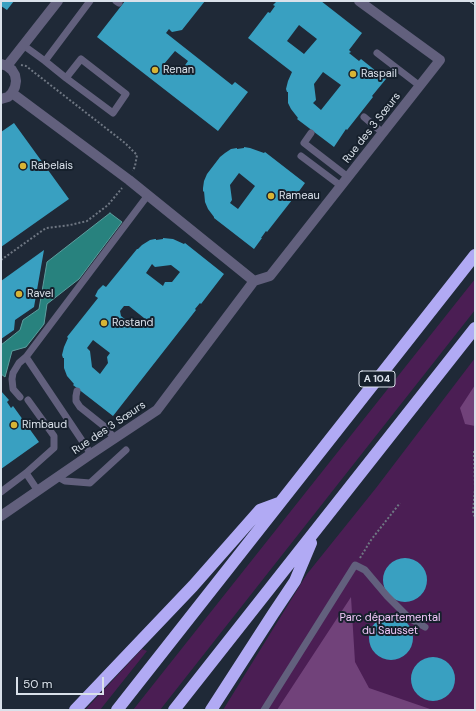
<!DOCTYPE html>
<html>
<head>
<meta charset="utf-8">
<style>
	body { margin:0 }
	#map { position:relative; width:476px; height:711px; overflow:hidden; background:#1f2937; font-family:"DM Sans",sans-serif }
	canvas { display:block }
	.frame { position:absolute; inset:0; border:2px solid #dae1ea; pointer-events:none }
	.scale { position:absolute; left:16px; top:677px; width:88px; height:18px; box-sizing:border-box; border:2px solid #dae1ea; border-top:0; padding-left:5px; font-size:12px; line-height:14px; white-space:nowrap; color:#dae1ea; -webkit-text-stroke:3px #16202c; paint-order:stroke }
</style>
</head>
<body>
<div id="map">
<canvas width="476" height="711"></canvas>
<div class="frame"></div>
<div class="scale">50 m</div>
</div>
<script>
const g = document.querySelector('canvas').getContext('2d');
g.lineJoin = 'round';
function fill(path, color) {
  g.fillStyle = color;
  g.fill(path, 'evenodd');
}
function toPath(rows) {
  const path = new Path2D();
  for (const r of rows) {
    if (r.length === 3) {
      path.moveTo(r[0] + r[2], r[1]);
      path.arc(r[0], r[1], r[2], 0, 2 * Math.PI);
      continue;
    }
    path.moveTo(r[0], r[1]);
    for (let i = 2; i < r.length; i += 2) path.lineTo(r[i], r[i + 1]);
  }
  return path;
}
function trace(path, color, width, dash) {
  g.strokeStyle = color;
  g.lineWidth = width;
  g.lineCap = dash ? 'butt' : 'round';
  g.setLineDash(dash || []);
  g.stroke(path);
}
function label(font, color, halo, rows, align = 'center') {
  g.font = font + ' "DM Sans",sans-serif';
  g.lineWidth = 4;
  g.setLineDash([]);
  g.textBaseline = 'middle';
  g.strokeStyle = halo;
  g.fillStyle = color;
  for (const [text, x, y, turn = 0] of rows) {
    g.save();
    g.translate(x, y);
    g.rotate((+turn || 0) * Math.PI / 180);
    g.textAlign = isNaN(turn) ? turn : align;
    if (halo) g.strokeText(text, 0, 0);
    g.fillText(text, 0, 0);
    g.restore();
  }
}
fill(toPath([
	[475,279,475,310,160,710,133,710],
	[475,358,475,710,223,710,307,574,376,488],
	[142,649,147,651,100,710,85,710]
]), '#4b1e54');
fill(toPath([
	[475,385,475,426,465,424,460,408],
	[351,597,355,662,369,688,433,710,277,710]
]), '#71427a');
const water = toPath([
	[110,213,122,222,79,279,47,304,44,324,26,347,12,351,5,377,1,374,1,345,20,330,23,320,39,309,47,262,110,213]
]);
fill(water, '#28827e');
trace(water, '#5d9e9e', 1);
fill(toPath([
	[1,1,14,1,7,10,1,6],
	[125,1,205,1,182,30,172,32,169,29,166,33,232,85,235,82,248,92,218,131,97,37],
	[175,51,188,61,178,75,164,64],
	[277,1,321,1,362,33,349,50,351,52,349,53,359,61,361,59,386,79,372,96,373,97,347,130,346,129,334,147,297,119,298,118,291,109,288,103,288,92,287,92,286,89,288,81,292,72,248,38,268,12,270,13,275,6,273,5],
	[299,25,317,39,304,54,287,41],
	[323,72,341,85,321,110,313,103,316,100,314,84],
	[14,123,69,199,1,247,1,132],
	[244,147,250,148,264,153,265,152,305,183,297,194,296,193,291,200,292,200,267,232,266,231,261,238,262,238,254,249,214,218,214,217,208,209,205,202,204,191,203,192,203,188,204,181,207,174,220,157,225,153,231,149,237,148,237,149,244,148],
	[239,173,255,186,238,209,230,203,232,200,230,185],
	[163,238,173,239,184,244,185,243,224,274,201,304,200,303,195,309,196,310,113,416,73,385,74,384,67,376,64,368,64,358,63,358,62,355,64,347,68,338,67,337,98,298,95,296,98,290,103,285,106,287,137,249,138,249,142,245,150,240,155,239,156,239,156,240,163,239],
	[152,264,155,267,171,265,180,272,172,282,165,282,163,286,146,273],
	[124,306,129,306,144,318,136,328,121,316,120,311],
	[93,340,110,353,107,357,108,363,100,374,92,367,90,351,87,348],
	[44,250,34,307,15,320,14,330,1,339,1,281],
	[1,391,9,400,7,402,11,408,13,406,39,442,1,469],
	[405,580,22],
	[391,638,22],
	[433,679,22]
]), '#39a0c1');
trace(toPath([
	[21,65,26,66,125,143,137,155,135,166,133,171],
	[1,260,46,228,70,225,87,221,108,205,122,188],
	[474,451,475,488,473,513,475,517],
	[360,558,371,540,400,503]
]), '#6f7783', 2, [2, 2]);
trace(toPath([
	[116,1,119,3],
	[23,45,45,61,66,78,113,113,126,94,81,59,66,78],
	[377,53,420,86],
	[45,61,90,1],
	[364,117,383,133],
	[311,133,304,143,348,177],
	[301,156,341,186],
	[77,391,76,396,76,401,80,407,105,427,115,439],
	[20,397,13,389,12,379,13,373,19,363,26,357],
	[91,454,26,357,148,195],
	[26,473,38,491],
	[58,477,65,481,90,483,126,450],
	[1,492,26,473,54,448,54,436,28,400],
	[264,710,355,565,365,570,387,596,409,618,425,627]
]), '#62607d', 7);
trace(toPath([
	[1,64,7,66,12,70,15,75,16,81,15,87,12,93,8,97,1,99],
	[7,66,58,1],
	[12,93,129,180,254,281,270,276,440,60,359,1],
	[1,516,91,454,157,410,254,281]
]), '#62607d', 10);
trace(toPath([
	[75,710,193,586,260,510,279,503],
	[117,710,475,255],
	[174,710,475,328],
	[211,710,273,614,295,581,311,543]
]), '#b1aaf4', 12);
const rail = toPath([
	[472,1,475,3]
]);
trace(rail, '#c5ccd6', 4.5);
trace(rail, '#16202c', 3, [9]);
for (const [x, y, r, color] of [
	[155,70,4,"#d7b434"],
	[353,74,4,"#d7b434"],
	[23,166,4,"#d7b434"],
	[271,196,4,"#d7b434"],
	[19,294,4,"#d7b434"],
	[104,323,4,"#d7b434"],
	[14,425,4,"#d7b434"]
]) {
  const dot = new Path2D();
  dot.arc(x, y, r, 0, 2 * Math.PI);
  g.fillStyle = color;
  g.fill(dot);
  trace(dot, '#16202c', 1.5);
}
for (const [x, y, w] of [
	[377,379,36]
]) {
  const box = new Path2D();
  box.roundRect(x - w / 2, y - 8, w, 16, 3);
  g.fillStyle = '#16202c';
  g.fill(box);
  trace(box, '#dae1ea', 1);
}
label('bold 10px', '#dae1ea', null, [
	["A 104",377,379]
]);
label('11px', '#dae1ea', '#16202c', [
	["Renan",163,70],
	["Raspail",361,74],
	["Rabelais",31,166],
	["Rameau",279,196],
	["Ravel",27,294],
	["Rostand",112,323],
	["Rimbaud",22,425]
], 'left');
label('11px', '#dae1ea', '#16202c', [
	["Rue des 3 Sœurs",372,128,-52],
	["Rue des 3 Sœurs",109,428,-34]
]);
label('11px', '#f2c9fa', '#16202c', [
	["Parc départemental",390,618],
	["du Sausset",390,631]
]);
</script>
</body>
</html>
